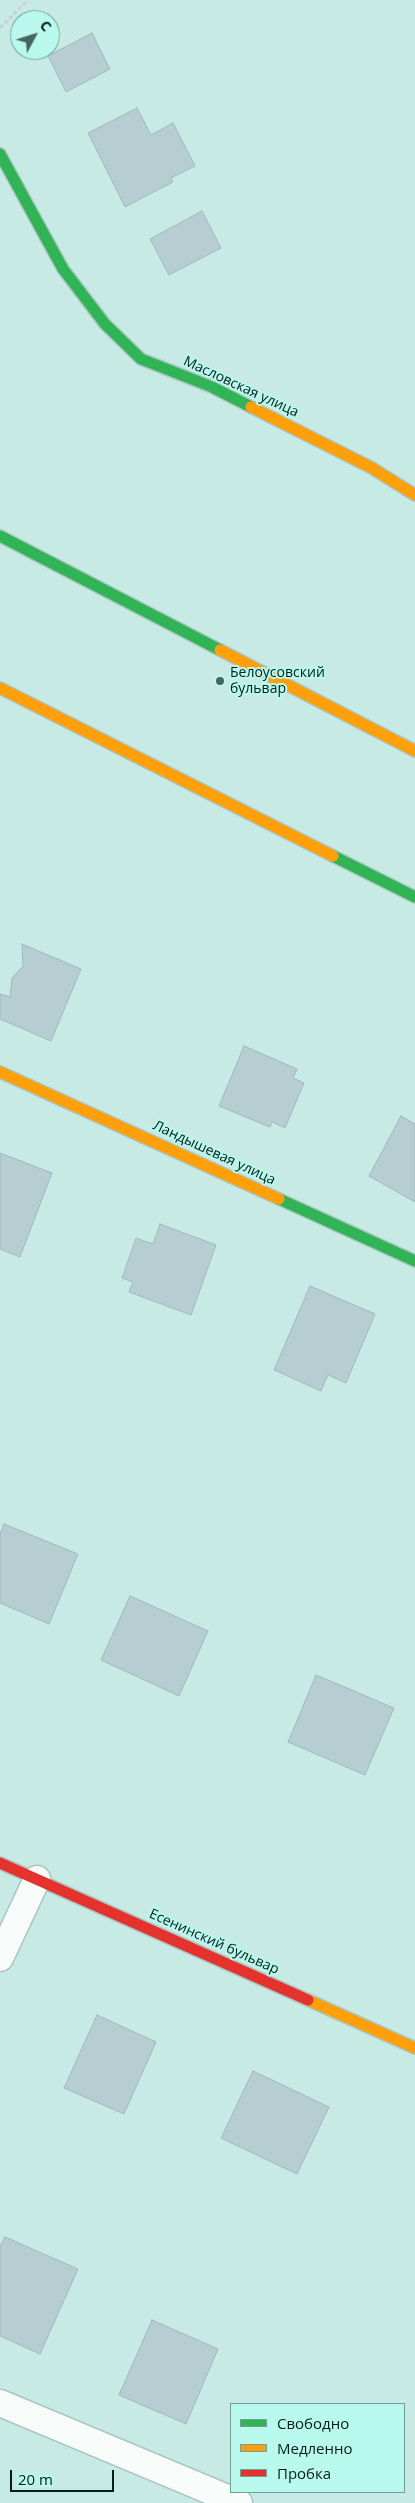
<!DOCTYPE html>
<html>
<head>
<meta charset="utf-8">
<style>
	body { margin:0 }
	#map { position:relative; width:415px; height:2503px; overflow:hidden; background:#c7eae4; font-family:"Open Sans",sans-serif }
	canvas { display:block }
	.legend { position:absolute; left:230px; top:2403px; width:175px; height:90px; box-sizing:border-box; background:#b9f8ed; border:1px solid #71a098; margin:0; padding:6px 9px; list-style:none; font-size:15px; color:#041d19 }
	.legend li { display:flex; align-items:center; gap:10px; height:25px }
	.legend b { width:25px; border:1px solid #71a098 }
	.north { position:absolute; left:10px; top:10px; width:50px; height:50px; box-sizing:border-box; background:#b9f8ed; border:1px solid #71a098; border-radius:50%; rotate:50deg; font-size:14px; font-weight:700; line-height:20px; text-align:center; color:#041d19 }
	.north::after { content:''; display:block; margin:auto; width:18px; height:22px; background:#486560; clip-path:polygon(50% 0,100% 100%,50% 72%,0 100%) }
	.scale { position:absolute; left:10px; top:2470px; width:104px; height:22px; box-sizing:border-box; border:2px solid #041d19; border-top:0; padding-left:6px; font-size:15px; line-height:18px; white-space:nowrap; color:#041d19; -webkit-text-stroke:4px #b9f8ed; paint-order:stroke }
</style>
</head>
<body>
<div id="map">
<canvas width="415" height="2503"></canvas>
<ul class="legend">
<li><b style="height:6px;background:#30b455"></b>Свободно</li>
<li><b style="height:6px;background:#ff9f0a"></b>Медленно</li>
<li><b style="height:6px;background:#e5322d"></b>Пробка</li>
</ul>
<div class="north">С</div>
<div class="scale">20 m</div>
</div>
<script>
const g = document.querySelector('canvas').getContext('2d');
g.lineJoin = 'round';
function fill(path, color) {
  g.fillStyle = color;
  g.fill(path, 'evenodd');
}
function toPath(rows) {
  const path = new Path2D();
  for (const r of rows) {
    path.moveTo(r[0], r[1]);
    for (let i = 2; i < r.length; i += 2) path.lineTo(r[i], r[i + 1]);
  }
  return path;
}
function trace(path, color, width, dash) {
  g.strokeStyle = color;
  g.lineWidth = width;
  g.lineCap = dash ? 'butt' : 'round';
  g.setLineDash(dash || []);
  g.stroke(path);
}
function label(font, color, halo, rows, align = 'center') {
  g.font = font + ' "Open Sans",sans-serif';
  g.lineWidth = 4;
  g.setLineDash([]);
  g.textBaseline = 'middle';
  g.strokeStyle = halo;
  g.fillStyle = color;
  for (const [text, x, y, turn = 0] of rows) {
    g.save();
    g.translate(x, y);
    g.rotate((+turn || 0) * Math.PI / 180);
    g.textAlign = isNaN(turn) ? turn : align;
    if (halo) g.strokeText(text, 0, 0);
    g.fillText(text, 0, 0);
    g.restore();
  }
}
const building = toPath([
	[92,33,110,69,66,92,48,56,92,33],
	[137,108,151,135,173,123,195,166,171,178,173,182,125,207,88,133,137,108],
	[202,211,221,248,169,275,150,239,202,211],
	[22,944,81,969,51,1041,0,1019,0,994,10,997,12,978,23,966,22,944],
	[244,1046,297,1069,293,1078,304,1083,285,1128,272,1122,270,1127,219,1106,244,1046],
	[401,1116,415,1124,415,1202,369,1176,401,1116],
	[0,1153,52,1173,20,1257,0,1249,0,1153],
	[160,1224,216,1245,191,1315,129,1292,133,1282,122,1278,136,1238,153,1244,160,1224],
	[310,1286,375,1314,346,1383,328,1375,321,1391,274,1370,310,1286],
	[4,1524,78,1554,49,1624,0,1603,0,1534,4,1524],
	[130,1596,208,1631,179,1696,101,1660,130,1596],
	[316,1675,394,1708,365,1775,288,1742,316,1675],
	[97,2015,156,2042,124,2114,64,2088,97,2015],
	[253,2071,329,2107,297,2174,221,2138,253,2071],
	[5,2237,78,2269,40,2354,0,2336,0,2246,5,2237],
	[152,2320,218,2349,186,2424,119,2395,152,2320]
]);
fill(building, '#b6cdd1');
trace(building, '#a1b8bc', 1);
const street = toPath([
	[0,1958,37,1879],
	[0,2403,239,2503]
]);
const fast = toPath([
	[0,154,63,269,105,324,141,359,212,387,251,407],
	[0,536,220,650],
	[333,856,415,897],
	[279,1199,415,1261]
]);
const slow = toPath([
	[251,407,372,468,415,495],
	[220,650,415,751],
	[0,688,333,856],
	[0,1072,279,1199],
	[308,2000,415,2048]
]);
const jam = toPath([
	[0,1863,308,2000]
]);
trace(street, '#abc6c2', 29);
trace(fast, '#abc6c2', 14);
trace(slow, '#abc6c2', 14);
trace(jam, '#abc6c2', 14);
trace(toPath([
	[0,28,28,0]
]), '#c7d2d0', 3, [4, 2.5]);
trace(street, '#f7fcfb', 26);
trace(fast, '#30b455', 11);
trace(slow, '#ff9f0a', 11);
trace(jam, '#e5322d', 11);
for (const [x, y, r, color] of [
	[220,681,5,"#486560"]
]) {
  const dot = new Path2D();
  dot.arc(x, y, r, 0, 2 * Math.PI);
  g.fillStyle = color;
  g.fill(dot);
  trace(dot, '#b9f8ed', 2);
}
label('14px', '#041d19', '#b9f8ed', [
	["Масловская улица",241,387,25],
	["Ландышевая улица",214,1153,25],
	["Есенинский бульвар",214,1942,24]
]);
label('14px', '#041d19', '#b9f8ed', [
	["Белоусовский",230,673],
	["бульвар",230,689]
], 'left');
</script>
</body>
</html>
